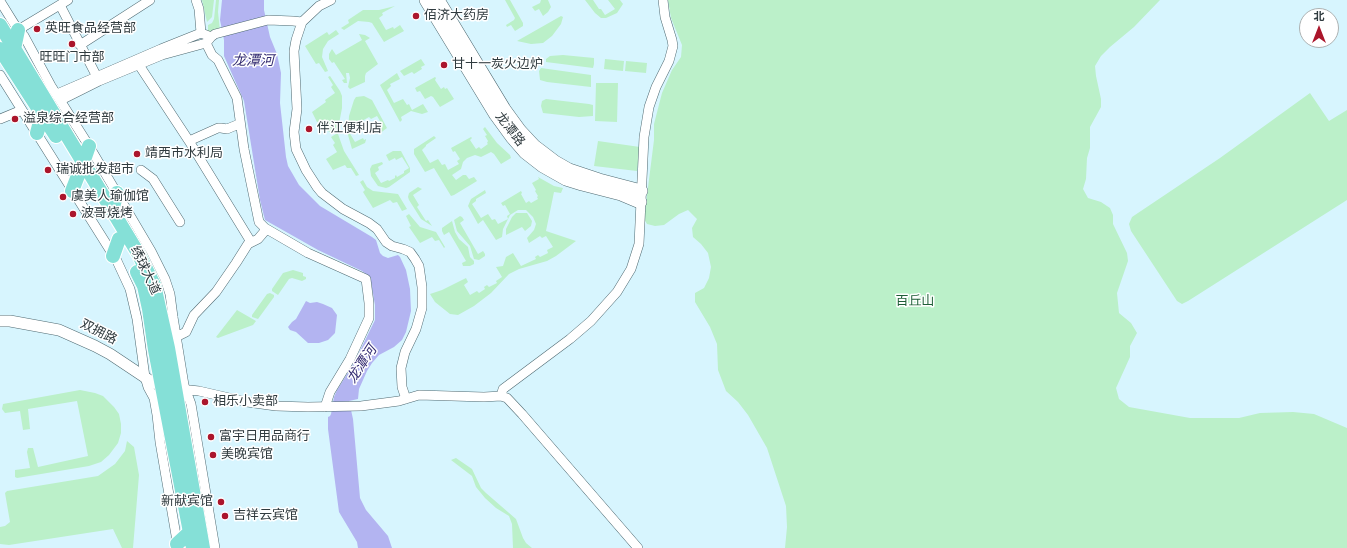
<!DOCTYPE html>
<html>
<head>
<meta charset="utf-8">
<style>
	body { margin:0 }
	#map { position:relative; width:1347px; height:548px; overflow:hidden; background:#d7f5fe; font-family:Overpass,"Noto Sans SC",sans-serif }
	canvas { display:block }
	.north { position:absolute; left:1299px; top:8px; width:40px; height:40px; box-sizing:border-box; background:#fff; border:1px solid #acb1b2; border-radius:50%; rotate:0deg; font-size:11px; font-weight:700; line-height:16px; text-align:center; color:#303b3f }
	.north::after { content:''; display:block; margin:auto; width:14px; height:18px; background:#ab152b; clip-path:polygon(50% 0,100% 100%,50% 72%,0 100%) }
</style>
</head>
<body>
<div id="map">
<canvas width="1347" height="548"></canvas>
<div class="north">北</div>
</div>
<script>
const g = document.querySelector('canvas').getContext('2d');
g.lineJoin = 'round';
function fill(path, color) {
  g.fillStyle = color;
  g.fill(path, 'evenodd');
}
function toPath(rows) {
  const path = new Path2D();
  for (const r of rows) {
    path.moveTo(r[0], r[1]);
    for (let i = 2; i < r.length; i += 2) path.lineTo(r[i], r[i + 1]);
  }
  return path;
}
function trace(path, color, width, dash) {
  g.strokeStyle = color;
  g.lineWidth = width;
  g.lineCap = dash ? 'butt' : 'round';
  g.setLineDash(dash || []);
  g.stroke(path);
}
function label(font, color, halo, rows, align = 'center') {
  g.font = font + ' Overpass,"Noto Sans SC",sans-serif';
  g.lineWidth = 3;
  g.setLineDash([]);
  g.textBaseline = 'middle';
  g.strokeStyle = halo;
  g.fillStyle = color;
  for (const [text, x, y, turn = 0] of rows) {
    g.save();
    g.translate(x, y);
    g.rotate((+turn || 0) * Math.PI / 180);
    g.textAlign = isNaN(turn) ? turn : align;
    if (halo) g.strokeText(text, 0, 0);
    g.fillText(text, 0, 0);
    g.restore();
  }
}
fill(toPath([
	[202,0,214,0,212,17,207,22],
	[216,0,219,0,218,12,220,31,210,33,208,31,208,25,212,23,214,19],
	[505,0,510,0,523,23,523,26,515,31,511,25,507,27,506,25,514,20,515,18],
	[541,0,548,0,551,7,548,12,543,16,539,9,535,11,532,7,540,3],
	[585,0,593,0,599,9,601,9,605,15,615,9,608,0,620,0,623,4,617,13,606,18,601,18,595,13],
	[668,0,1160,0,1134,27,1110,47,1101,56,1095,66,1096,76,1101,99,1101,107,1090,127,1090,148,1087,158,1086,179,1083,189,1088,198,1101,202,1110,208,1113,215,1113,224,1127,253,1128,261,1117,293,1119,313,1131,323,1137,333,1130,346,1130,357,1116,388,1119,399,1129,407,1190,418,1239,418,1260,413,1293,412,1314,414,1347,428,1347,548,785,548,787,527,786,506,767,448,748,415,738,402,726,391,718,370,717,344,710,327,695,302,695,293,704,288,709,278,711,267,708,253,701,244,693,237,692,228,697,219,688,210,679,214,664,225,655,226,647,224,644,219,654,140,654,124,662,93,672,70,681,57,682,45,671,18],
	[395,6,382,13,383,15,379,18,386,30,393,27,394,29,400,25,404,31,384,42,372,23,369,22,358,21,344,30,341,28,349,23,348,20,363,10,379,10],
	[561,16,563,17,561,24,552,36,543,43,531,44,517,41],
	[336,30,339,34,328,41,323,49,322,57,328,71,325,72,319,63,316,64,305,46,327,32,329,35],
	[359,34,365,35,370,38,365,41,378,64,366,73,365,76,365,82,350,89,348,87,350,78,349,73,346,73,347,83,344,83,342,80,345,79,334,62,332,63,329,59,329,54,332,49,336,55,362,40],
	[563,55,594,58,594,64,593,68,546,62,546,59,550,56],
	[421,59,425,65,421,67,422,69,414,74,412,72,404,76,400,71],
	[605,59,624,61,623,71,604,69],
	[626,61,647,63,646,73,625,71],
	[541,68,591,75,591,87,547,82,540,80,539,71],
	[397,73,400,79,390,84,391,86,387,90,394,103,403,99,407,105,409,104,412,110,423,104,428,112,422,114,411,111,401,117,402,120,400,122,380,85],
	[330,76,340,91,342,96,342,108,338,129,329,132,322,121,317,122,312,112,326,102,325,100,335,93,331,87,333,85,328,77],
	[435,77,436,78,435,80,441,89,444,87,445,89,447,88,454,99,440,107,433,97,431,96,425,99,420,91,417,92,415,88],
	[596,83,618,83,617,122,595,121],
	[1310,93,1329,121,1347,110,1347,200,1188,301,1182,304,1177,301,1131,231,1129,224,1132,217,1220,158],
	[364,96,372,100,387,128,379,134,377,133,379,132,378,129,383,126,377,116,371,119,369,117,353,126,354,128,349,132,355,142,363,138,364,140,366,139,366,140,365,143,352,149,348,135,349,116,354,100,356,97],
	[546,99,589,104,593,105,593,116,579,117,543,113,541,106,542,101],
	[485,127,497,143,510,155,511,158,501,164,494,154,491,152,481,157,475,155,467,158,463,162,461,169,452,175,456,180,463,175,466,175,469,179,474,177,477,181,454,195,451,196,434,168,425,172,414,154,414,149,434,136,436,138,426,145,426,146,422,150,430,163,438,159,442,165,445,164,448,170,459,164,457,161,460,159,455,151,453,152,451,148,471,137,472,138,470,140,476,149,479,147,481,149,488,144,487,143,488,141,485,136,487,135,483,129],
	[336,134,338,134,344,151,359,175,356,176,351,168,347,168,345,165,333,170,326,159,337,152,333,145,335,143,331,137],
	[598,141,640,147,637,171,594,166],
	[393,151,401,151,410,168,410,172,389,187,386,188,378,186,371,176,370,169,372,165,382,162,383,164,378,167,379,170,375,173,381,183,388,180,389,181,395,178,395,176,396,175,397,177,404,173,404,171,409,168,402,157,396,160,395,158,389,161,386,155],
	[538,177,554,186,563,188,561,193,554,192,546,231,576,241,556,256,547,261,519,269,509,274,491,293,474,306,458,315,450,314,435,302,430,294,442,290,466,278,468,282,464,285,470,295,477,291,479,293,485,289,484,287,487,285,489,287,497,283,496,281,502,277,496,267,503,266,506,257,513,253,521,266,536,259,535,257,538,255,540,257,548,253,547,250,553,247,546,236,542,238,540,236,529,243,527,238,534,230,536,224,533,217,526,210,518,210,510,215,503,229,502,237,496,240,483,220,478,224,468,206,471,199,485,190,486,193,476,199,476,201,472,204,481,218,488,214,492,220,495,219,498,224,508,219,507,216,510,214,505,205,503,206,501,203,521,191,522,193,521,194,526,203,529,201,531,203,538,199,537,197,538,196,535,191,536,190,532,183,539,179],
	[363,180,367,187,373,191,398,194,407,209,402,211,397,202,393,203,390,200,373,208,363,192,365,190,360,182],
	[418,187,422,189,413,195,419,205,417,207,426,221,428,220,432,226,421,219,409,200,408,197,409,193],
	[516,213,527,213,532,221,531,226,525,231,522,227,506,235,506,229,512,217],
	[409,214,420,227,436,232,445,247,444,248,439,240,435,241,432,237,420,243,409,227,411,226,406,216],
	[460,216,462,217,464,220,460,223,478,254,483,251,485,254,485,256,479,260,474,259,470,246,457,231,454,220],
	[452,221,455,232,459,239,468,247,470,257,474,261,474,264,470,266,463,266,462,263,466,261,449,232,444,235,442,231,442,228],
	[293,270,303,273,303,276,306,277,306,279,302,281,292,278,289,279,278,295,272,291,272,289,283,273],
	[270,293,274,295,274,297,258,319,252,317,252,315,267,294],
	[237,310,256,321,253,325,218,338,216,337],
	[80,390,95,393,103,396,114,407,119,414,121,424,121,433,118,443,109,455,101,462,89,466,17,478,15,477,15,470,30,468,27,452,28,448,33,448,38,467,88,456,77,401,28,409,30,429,23,430,20,411,5,413,2,409,3,404],
	[127,441,134,447,139,475,133,548,122,548,113,529,9,545,0,544,0,527,5,526,10,522,5,493,7,491,98,476,115,464,125,451],
	[456,458,472,469,481,488,486,493,516,519,523,538,526,543,532,548,513,548,512,524,509,516,496,508,485,498,476,487,472,476,451,460]
]), '#bbf0c9');
fill(toPath([
	[222,0,264,0,264,10,270,37,277,54,281,73,280,103,286,157,288,166,299,185,320,206,372,237,376,240,380,253,383,256,388,258,398,255,400,257,406,270,410,289,411,311,406,332,402,340,394,347,379,355,372,363,367,371,359,389,358,399,349,401,353,419,360,498,366,510,388,536,392,548,358,548,357,542,339,512,328,429,328,417,330,416,331,414,334,397,337,390,354,363,375,320,375,305,370,277,362,271,318,250,265,220,260,200,244,101,224,56,224,40,220,20],
	[306,301,310,303,317,302,323,304,332,308,337,315,335,333,328,340,319,343,308,343,296,332,290,330,288,327,292,322,296,319]
]), '#b3b4f1');
const minor = toPath([
	[196,0,199,9,201,33],
	[331,0,319,6,302,22,296,40,294,51,297,109,294,132,296,149,306,170,317,187,322,193,343,209,369,223,377,229,386,242,392,246,403,249,410,252,415,259,419,266,422,287,422,308,416,329,405,352,401,368,402,387,406,399],
	[0,1,18,30,24,36,51,86,89,146,151,251,165,279,170,294,173,317,184,385,191,404,215,548],
	[60,5,97,77],
	[18,30,68,0],
	[211,37,215,34,268,20,293,21,302,22],
	[206,43,212,55,218,60,237,98,244,149,259,222,265,228,308,253,366,279,369,303,369,318,350,359,330,392,325,407],
	[80,45,150,0],
	[139,65,189,141,251,242],
	[0,75,117,261,130,289,137,319,145,377,148,387,154,398,157,415,160,442,178,547],
	[57,94,161,49,201,33,211,37,206,43,162,55,99,81,61,100],
	[0,119,22,110],
	[189,141,218,128,221,128,227,129,239,124],
	[141,170,153,179,180,222],
	[176,337,186,332,194,315,216,292,236,263,248,244,258,239,264,232,265,228],
	[181,389,199,391,247,402,276,406,308,407,361,406,399,401,419,395,484,397,501,396,507,398,522,414,638,548],
	[501,396,503,389,570,339,591,321,617,292,631,269,639,244,644,137,649,107,656,87,669,61,673,46,672,40,665,17,663,0]
]);
const tertiary = toPath([
	[0,321,10,321,59,330,95,346,110,354,152,382,168,387]
]);
const secondary = toPath([
	[426,0,496,115,512,137,525,152,543,166,566,179,582,184,621,194,640,202],
	[438,0,504,109,520,131,534,146,555,162,569,170,599,180,641,191]
]);
const primary = toPath([
	[0,25,138,253,154,285,168,348,203,548],
	[0,49,56,136],
	[14,49,18,30],
	[37,133,42,114],
	[83,163,89,146],
	[72,191,79,173],
	[112,210,117,193],
	[113,256,119,239],
	[137,272,144,286,149,309,155,350,193,548],
	[177,544,190,532]
]);
trace(minor, '#4f6a72', 10);
trace(tertiary, '#4f6a72', 12);
trace(secondary, '#4f6a72', 14);
trace(primary, '#fff', 16);
trace(minor, '#fff', 9);
trace(tertiary, '#fff', 11);
trace(secondary, '#fff', 13);
trace(primary, '#85e0d7', 14);
for (const [x, y, r, color] of [
	[416,16,4,"#ab152b"],
	[37,29,4,"#ab152b"],
	[72,44,4,"#ab152b"],
	[444,65,4,"#ab152b"],
	[15,119,4,"#ab152b"],
	[309,129,4,"#ab152b"],
	[137,154,4,"#ab152b"],
	[48,170,4,"#ab152b"],
	[63,197,4,"#ab152b"],
	[73,214,4,"#ab152b"],
	[205,402,4,"#ab152b"],
	[211,437,4,"#ab152b"],
	[213,455,4,"#ab152b"],
	[221,502,4,"#ab152b"],
	[225,516,4,"#ab152b"]
]) {
  const dot = new Path2D();
  dot.arc(x, y, r, 0, 2 * Math.PI);
  g.fillStyle = color;
  g.fill(dot);
  trace(dot, '#fff', 1.5);
}
label('13px', '#303b3f', '#fff', [
	["佰济大药房",424,16],
	["英旺食品经营部",45,29],
	["旺旺门市部",72,58,"center"],
	["甘十一炭火边炉",452,65],
	["溢泉综合经营部",23,119],
	["伴江便利店",317,129],
	["靖西市水利局",145,154],
	["瑞诚批发超市",56,170],
	["虞美人瑜伽馆",71,197],
	["波哥烧烤",81,214],
	["相乐小卖部",213,402],
	["富宇日用品商行",219,437],
	["美晚宾馆",221,455],
	["新献宾馆",213,502,"right"],
	["吉祥云宾馆",233,516]
], 'left');
label('13px', '#303b3f', '#fff', [
	["龙潭路",509,130,52],
	["绣球大道",144,271,65],
	["双拥路",98,333,27]
]);
label('13px', '#1d5e36', '#fff', [
	["百丘山",915,302]
]);
label('italic 14px', '#332b71', '#fff', [
	["龙潭河",253,62],
	["龙潭河",363,365,-57]
]);
</script>
</body>
</html>
